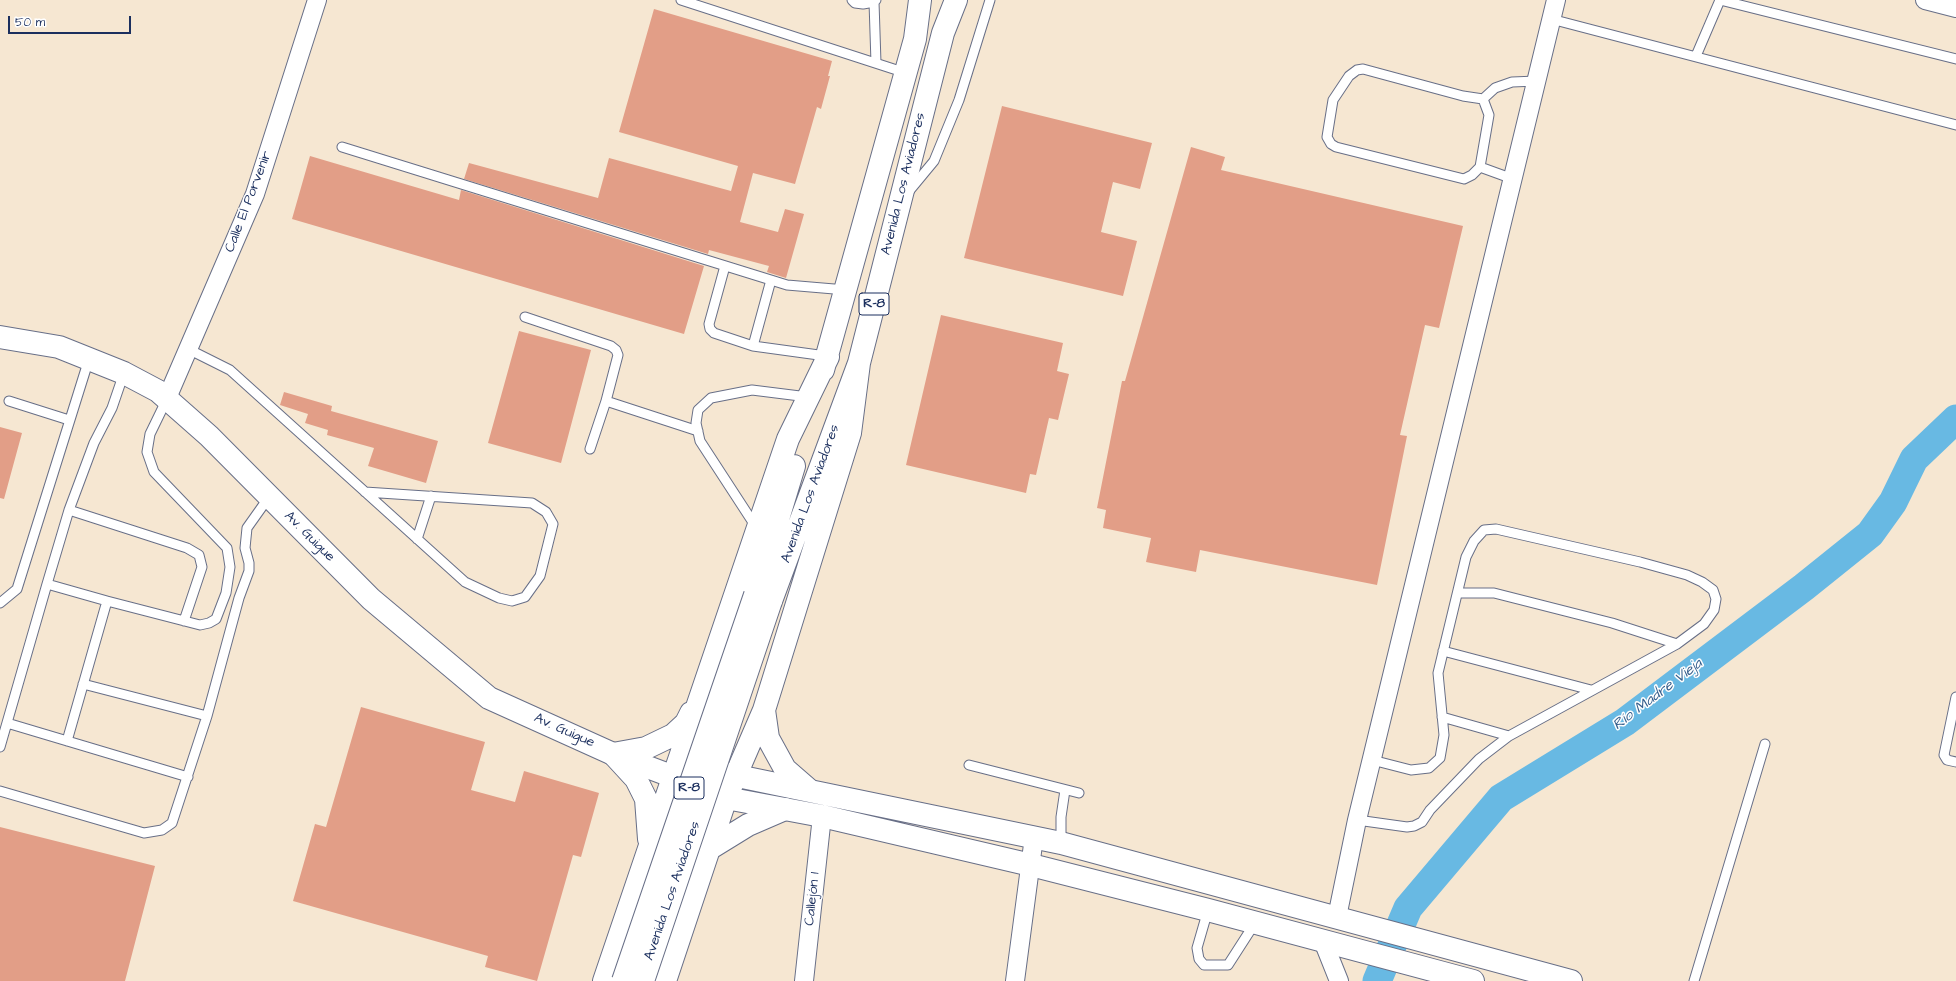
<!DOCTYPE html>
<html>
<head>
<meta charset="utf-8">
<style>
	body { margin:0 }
	#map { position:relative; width:1956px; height:981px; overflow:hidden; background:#f6e7d2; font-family:"Architects Daughter",sans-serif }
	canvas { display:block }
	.scale { position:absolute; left:8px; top:16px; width:123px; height:18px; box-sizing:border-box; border:2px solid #1b2f5e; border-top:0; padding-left:5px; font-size:12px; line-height:14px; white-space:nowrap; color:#1b2f5e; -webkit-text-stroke:3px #fff; paint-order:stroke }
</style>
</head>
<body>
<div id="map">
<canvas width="1956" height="981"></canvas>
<div class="scale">50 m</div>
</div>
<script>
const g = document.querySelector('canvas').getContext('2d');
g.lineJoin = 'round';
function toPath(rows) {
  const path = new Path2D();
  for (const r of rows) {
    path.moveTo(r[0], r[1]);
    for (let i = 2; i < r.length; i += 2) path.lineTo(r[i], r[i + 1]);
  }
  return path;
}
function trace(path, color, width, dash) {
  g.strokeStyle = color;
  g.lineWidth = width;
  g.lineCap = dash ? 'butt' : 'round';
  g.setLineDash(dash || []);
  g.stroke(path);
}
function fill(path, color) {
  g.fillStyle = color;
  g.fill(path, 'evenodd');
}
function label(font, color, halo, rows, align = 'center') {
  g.font = font + ' "Architects Daughter",sans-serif';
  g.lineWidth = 3;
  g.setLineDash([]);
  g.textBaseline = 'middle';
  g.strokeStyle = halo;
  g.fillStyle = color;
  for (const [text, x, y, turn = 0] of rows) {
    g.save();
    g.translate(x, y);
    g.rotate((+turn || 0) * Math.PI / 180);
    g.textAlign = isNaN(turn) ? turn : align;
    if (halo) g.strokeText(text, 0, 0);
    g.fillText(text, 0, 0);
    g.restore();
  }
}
trace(toPath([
	[1377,981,1408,908,1501,798,1625,722,1804,587,1870,534,1893,502,1914,459,1956,419]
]), '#68b9e3', 29);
fill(toPath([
	[654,9,832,61,828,76,830,76,821,109,817,107,795,184,753,173,740,222,778,232,785,209,804,214,786,278,767,272,769,266,709,250,708,254,464,179,469,163,598,198,609,158,731,191,738,166,619,132],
	[1002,106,1152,143,1140,189,1113,182,1101,232,1137,241,1123,296,964,258],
	[1191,147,1225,157,1221,170,1463,226,1439,328,1425,325,1400,435,1407,436,1377,585,1200,550,1196,572,1146,562,1151,538,1103,528,1106,510,1097,508,1122,381,1125,381],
	[310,156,459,200,461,190,704,266,684,334,292,219],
	[941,315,1063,343,1057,371,1069,374,1058,420,1049,418,1036,475,1030,474,1026,493,906,465],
	[519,331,591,350,561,463,488,443],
	[284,392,332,406,331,411,438,441,426,483,368,466,374,448,327,435,328,430,305,423,308,414,280,405],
	[0,427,22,433,4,499,0,498],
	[361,707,485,742,471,790,515,802,524,771,599,793,581,857,573,855,537,981,485,967,488,956,293,901,315,824,326,827],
	[0,827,155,866,125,981,0,981]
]), '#e29e87');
const service = toPath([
	[681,0,906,73],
	[852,0,855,3,863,4,874,2,876,0],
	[1720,0,1956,59],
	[874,2,876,63],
	[1551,19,1956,125],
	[1696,56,1720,0],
	[1363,69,1463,96,1483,99,1489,115,1480,167,1472,175,1464,179,1336,147,1331,144,1327,137,1333,100,1349,76,1357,70,1363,69],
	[1483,99,1495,88,1512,82,1537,81],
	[342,147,787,285,846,290],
	[1480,167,1513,179],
	[910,190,934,161,959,100,990,0],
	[725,266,709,324,710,329,714,333,753,346,771,280],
	[525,317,611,346,616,350,618,355,606,401,698,431],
	[753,346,826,356],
	[188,349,230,370,465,582,499,598,512,601,525,597,540,576,553,524,546,512,532,503,365,492],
	[9,401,69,420],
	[590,449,606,401],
	[69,510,187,548,199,555,202,567,184,621],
	[756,527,700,441,696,423,698,410,711,398,752,390,808,397],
	[417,539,431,496],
	[47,584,69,510,94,443,112,408,124,373],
	[1458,593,1494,593,1612,623,1677,644],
	[0,603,17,589,89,359],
	[1443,651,1591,690],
	[83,684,207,716],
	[1956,697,1944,755,1947,760,1956,762],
	[1442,717,1509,736],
	[7,723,188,777],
	[67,741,107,601],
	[0,747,47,584,107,601,200,625,209,623,216,619,226,593,230,567,227,548,154,472,147,452,150,434,167,399],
	[969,765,1079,793],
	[0,791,144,833,162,830,172,823,207,716,239,598,249,571,249,563,245,548,247,528,269,497],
	[1357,820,1407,827,1414,826,1422,822,1430,810,1479,759,1509,736,1677,644,1704,624,1714,610,1716,599,1713,590,1702,582,1687,575,1640,562,1496,529,1484,530,1474,541,1466,557,1438,673,1444,735,1440,758,1429,768,1411,770,1372,760],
	[1061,843,1061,817,1065,790],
	[1208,910,1197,948,1199,959,1204,965,1228,965,1255,923],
	[1694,981,1765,744]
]);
const minor = toPath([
	[1925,0,1956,8],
	[167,398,255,194,317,0],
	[1337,917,1357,820,1556,0],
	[1323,941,1339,981],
	[804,981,822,816],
	[1015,981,1034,837]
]);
const tertiary = toPath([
	[0,337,59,347,124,373,158,391,209,436,371,599,489,698,613,754,674,777]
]);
const secondary = toPath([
	[718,772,1061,843,1571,981],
	[708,791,726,798,822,816,1031,865,1208,910,1473,981]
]);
const primary = toPath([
	[823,370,915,39,920,0],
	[755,595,794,466],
	[771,601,859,363,943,33,956,0],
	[764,710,768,738,785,769,808,789],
	[613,754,646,748,673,735,686,723,691,713],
	[613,754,636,779,646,799,649,839],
	[709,849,748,825,785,809],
	[604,981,788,439,828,357],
	[665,981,726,798,764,710,850,433,859,363]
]);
trace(service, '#686f87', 11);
trace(minor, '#686f87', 20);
trace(tertiary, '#686f87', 24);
trace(secondary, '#686f87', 24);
trace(primary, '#686f87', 24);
trace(service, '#fff', 9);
trace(minor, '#fff', 18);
trace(tertiary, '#fff', 22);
trace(secondary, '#fff', 22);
trace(primary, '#fff', 22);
const primaryBridge = toPath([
	[623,981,755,595],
	[643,981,771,601]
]);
trace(primaryBridge, '#686f87', 24, []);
trace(primaryBridge, '#fff', 22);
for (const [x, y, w] of [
	[874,304,30],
	[689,788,30]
]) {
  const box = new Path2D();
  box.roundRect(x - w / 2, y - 11, w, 22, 3);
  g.fillStyle = '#fff';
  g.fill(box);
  trace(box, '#1b2f5e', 1);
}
label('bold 13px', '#1b2f5e', null, [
	["R-8",874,304],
	["R-8",689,788]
]);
label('14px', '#1b2f5e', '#fff', [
	["Avenida Los Aviadores",904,184,-76],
	["Calle El Porvenir",249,202,-69],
	["Avenida Los Aviadores",811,494,-70],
	["Av. Guigue",309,537,45],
	["Av. Guigue",564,731,24],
	["Avenida Los Aviadores",673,891,-71],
	["Callejón 1",813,899,-84]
]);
label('italic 15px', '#365f8d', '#fff', [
	["Río Madre Vieja",1658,695,-37]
]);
</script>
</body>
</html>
